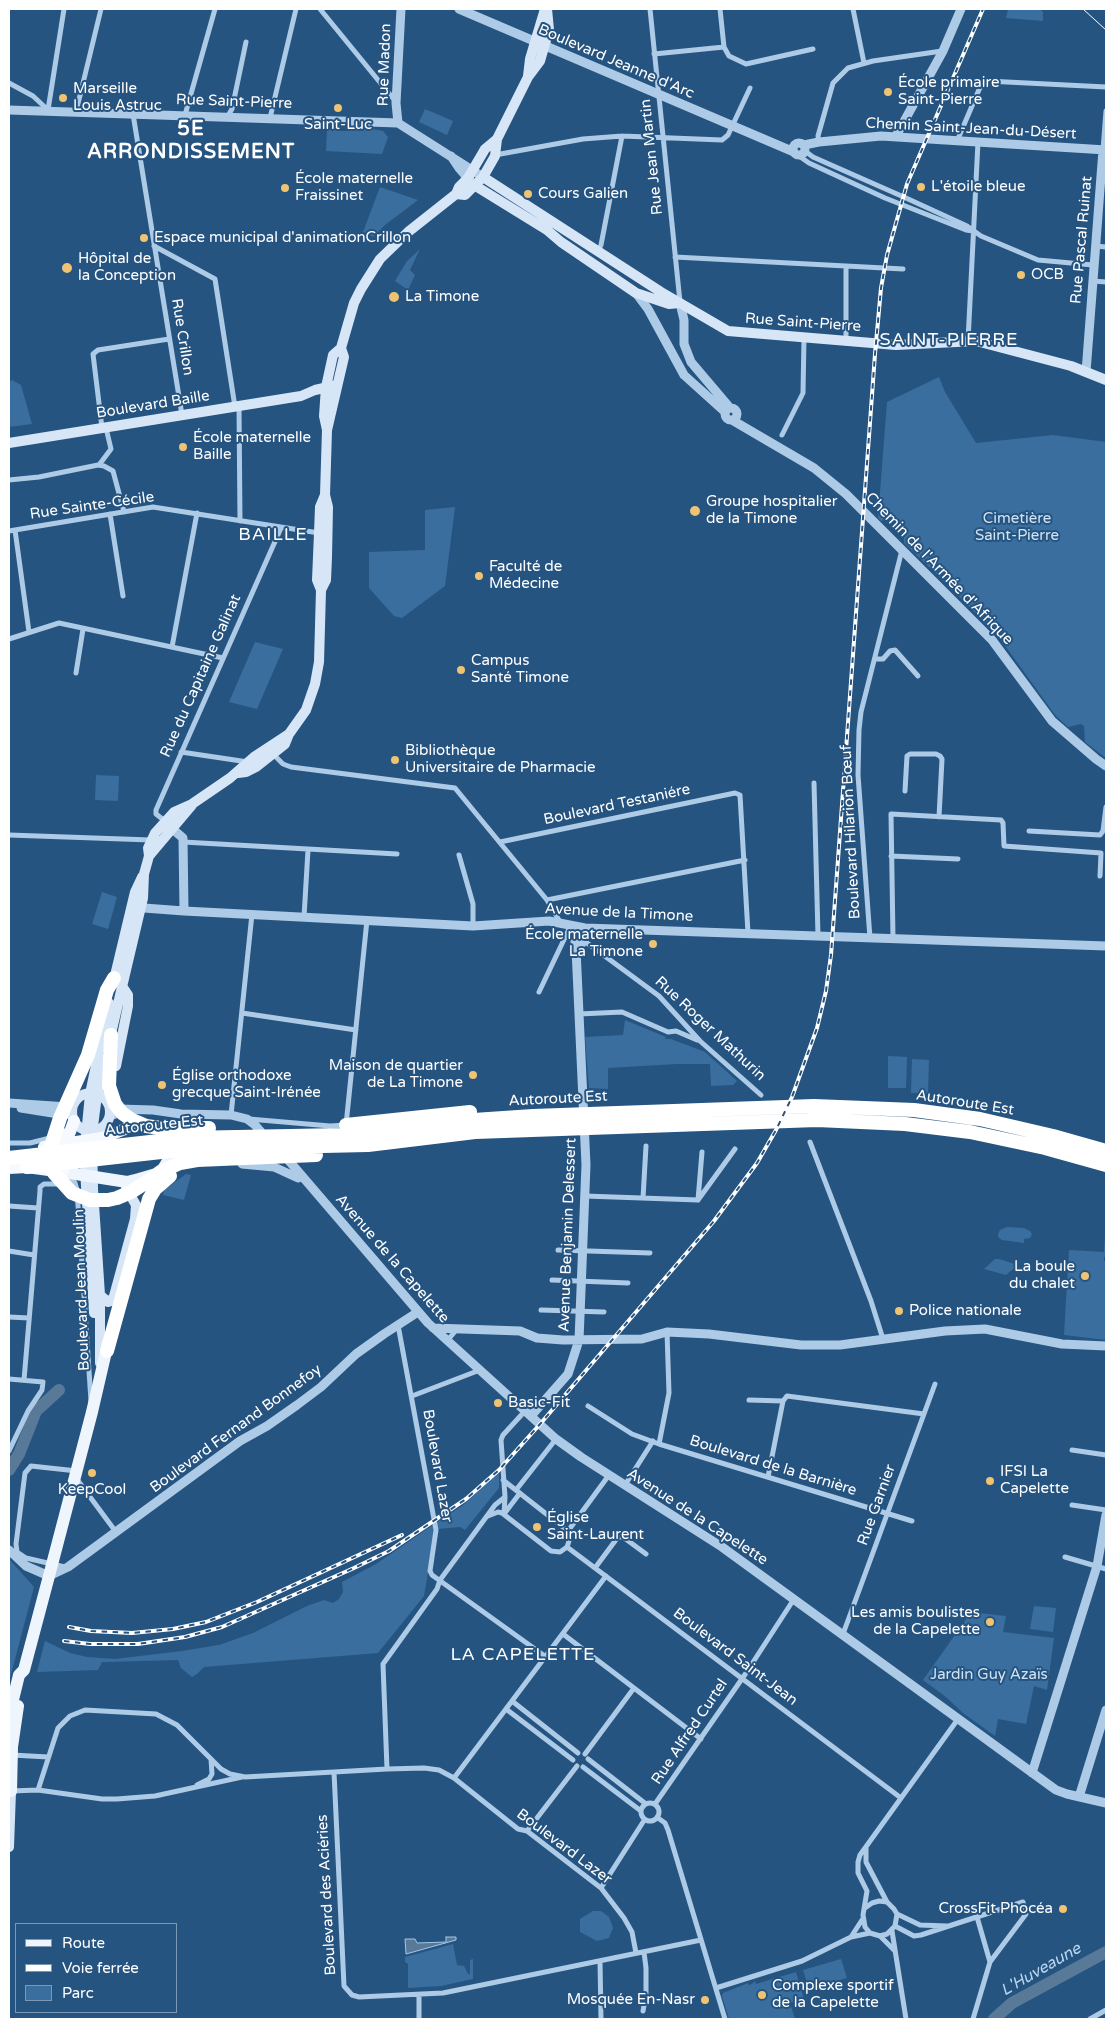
<!DOCTYPE html>
<html>
<head>
<meta charset="utf-8">
<style>
	body { margin:0 }
	#map { position:relative; width:1115px; height:2028px; overflow:hidden; background:#265481; font-family:"Varela Round",sans-serif }
	canvas { display:block }
	.frame { position:absolute; inset:0; border:10px solid #fff; pointer-events:none }
	.legend { position:absolute; left:15px; top:1923px; width:162px; height:90px; box-sizing:border-box; background:#265481; border:1px solid #7d98b3; margin:0; padding:6px 9px; list-style:none; font-size:15px; color:#fff }
	.legend li { display:flex; align-items:center; gap:10px; height:25px }
	.legend b { width:25px; border:1px solid #7d98b3 }
</style>
</head>
<body>
<div id="map">
<canvas width="1115" height="2028"></canvas>
<div class="frame"></div>
<ul class="legend">
<li><b style="height:6px;background:#eef5fd"></b>Route</li>
<li><b style="height:6px;background:#fff"></b>Voie ferrée</li>
<li><b style="height:14px;background:#3a6e9e"></b>Parc</li>
</ul>
</div>
<script>
const g = document.querySelector('canvas').getContext('2d');
g.lineJoin = 'round';
function fill(path, color) {
  g.fillStyle = color;
  g.fill(path, 'evenodd');
}
function toPath(rows) {
  const path = new Path2D();
  for (const r of rows) {
    if (r.length === 3) {
      path.moveTo(r[0] + r[2], r[1]);
      path.arc(r[0], r[1], r[2], 0, 2 * Math.PI);
      continue;
    }
    path.moveTo(r[0], r[1]);
    for (let i = 2; i < r.length; i += 2) path.lineTo(r[i], r[i + 1]);
  }
  return path;
}
function trace(path, color, width, dash) {
  g.strokeStyle = color;
  g.lineWidth = width;
  g.lineCap = dash ? 'butt' : 'round';
  g.setLineDash(dash || []);
  g.stroke(path);
}
function label(font, color, halo, rows, align = 'center') {
  g.font = font + ' "Varela Round",sans-serif';
  g.lineWidth = 4;
  g.setLineDash([]);
  g.textBaseline = 'middle';
  g.strokeStyle = halo;
  g.fillStyle = color;
  for (const [text, x, y, turn = 0] of rows) {
    g.save();
    g.translate(x, y);
    g.rotate((+turn || 0) * Math.PI / 180);
    g.textAlign = isNaN(turn) ? turn : align;
    if (halo) g.strokeText(text, 0, 0);
    g.fillText(text, 0, 0);
    g.restore();
  }
}
fill(toPath([
	[1008,9,1040,9,1043,12,1043,21,1006,18],
	[425,109,453,121,447,135,419,122],
	[330,128,338,128,339,131,347,131,347,128,372,129,383,131,388,137,382,154,326,151,327,131],
	[380,187,418,200,385,225,373,237,363,232],
	[420,249,410,270,415,275,408,290,395,281,407,261],
	[939,377,945,392,976,443,1053,435,1106,442,1106,758,1085,742,1084,726,1081,724,1068,727,1055,715,1001,640,952,589,904,543,904,535,887,519,881,521,878,518,887,402],
	[12,380,21,385,32,424,9,427,9,382],
	[455,507,445,586,402,618,394,616,369,588,369,552,425,550,425,510],
	[255,642,283,649,257,709,229,702],
	[96,775,119,776,118,801,95,800],
	[102,892,117,897,108,929,92,924],
	[625,1020,666,1037,665,1039,671,1039,705,1052,737,1081,733,1085,711,1086,710,1064,677,1064,608,1068,608,1089,589,1088,585,1037,623,1035],
	[888,1056,907,1057,906,1088,888,1088],
	[912,1059,929,1060,928,1093,911,1093],
	[186,1174,191,1175,184,1200,163,1195,164,1190],
	[1106,1219,1106,1257,1104,1257,1104,1261,1106,1262,1106,1340,1064,1335,1069,1250,1104,1252],
	[1007,1227,1024,1228,1030,1231,1032,1234,1030,1238,1024,1239,1024,1243,1002,1240,998,1237,998,1234,1000,1230],
	[995,1259,999,1259,1018,1265,1006,1275,984,1269],
	[499,1472,499,1488,465,1530,460,1527,438,1529,437,1522,462,1506],
	[433,1525,434,1537,424,1596,378,1653,204,1667,197,1674,192,1677,181,1668,178,1660,106,1662,102,1662,98,1670,37,1672,45,1641,70,1653,87,1657,115,1659,182,1651,219,1645,253,1633,307,1606,324,1600,333,1603,339,1599,343,1592,342,1582,376,1564],
	[9,1559,34,1587,9,1682],
	[1034,1606,1056,1608,1053,1632,1030,1629],
	[969,1612,1006,1616,1003,1632,1054,1638,1047,1690,1034,1686,1026,1724,998,1719,995,1736,963,1713,946,1697,923,1680,967,1618],
	[593,1911,601,1911,609,1917,613,1928,609,1938,597,1941,580,1932,580,1919],
	[453,1944,457,1965,464,1966,468,1974,470,1974,470,1960,473,1959,473,1979,441,1986,408,1988,408,1964,405,1962,405,1957],
	[841,1959,847,1978,809,1989,803,1970],
	[796,1972,804,1999,790,2003,795,2019,729,2019,722,1996,723,1993,748,1983,749,1985,752,1984,755,1981,756,1984]
]), '#3a6e9e');
const water = toPath([
	[446,1937,456,1937,456,1940,406,1954,405,1939,415,1939,417,1943,446,1942,446,1937]
]);
fill(water, '#587998');
trace(water, '#a2c7e7', 1);
trace(toPath([
	[9,1470,19,1454,36,1411,59,1390],
	[994,2019,1012,2003,1106,1952]
]), '#587998', 12);
trace(toPath([
	[320,9,396,102],
	[650,9,680,302],
	[720,9,724,47],
	[853,9,864,63],
	[654,54,724,47,729,56,746,64,813,49],
	[9,83,33,96,48,110],
	[48,110,64,9],
	[76,112,101,9],
	[133,114,182,415],
	[229,114,232,109,246,42],
	[185,115,215,9],
	[270,118,296,9],
	[957,141,981,85,987,81,1106,87],
	[819,142,818,136,833,83,848,68,873,61,942,51],
	[1103,150,1106,111],
	[805,151,813,157,906,198,967,226,981,236,1038,260,1093,265],
	[495,155,583,139,622,136,722,140,728,135,750,88],
	[799,156,809,163,885,198,966,230,973,231],
	[154,246,215,279,235,407],
	[1096,246,1106,247],
	[598,251,601,245,622,136],
	[675,257,903,269],
	[846,266,846,341],
	[1093,281,1106,282],
	[968,341,978,142],
	[239,406,240,521],
	[102,428,93,354,98,350,169,339],
	[782,435,803,393,804,338],
	[99,465,111,449,106,428],
	[9,480,39,477,98,465,104,466,113,471,124,512],
	[110,514,123,596],
	[15,530,29,632],
	[9,531,153,507,319,533],
	[9,639,59,623,223,658],
	[172,647,197,513],
	[875,659,883,659,890,651,895,650,918,676],
	[76,673,83,629],
	[181,752,248,762],
	[273,754,283,764,291,767,455,788,547,900,560,922],
	[814,783,818,936],
	[905,791,907,756,910,754,936,754,940,756,942,759,939,817],
	[165,821,156,814,156,810,281,528],
	[1029,831,1100,835,1103,831,1106,807],
	[9,835,151,840],
	[183,842,397,854],
	[500,842,735,793,740,795,748,933],
	[459,855,473,904,473,926],
	[891,856,958,859],
	[547,900,745,860],
	[304,917,308,850],
	[870,938,858,775,859,730,861,712,902,550],
	[893,938,891,814,1001,820,1003,823,1004,846,1101,853,1100,876],
	[583,940,659,996,700,1041,761,1095],
	[539,992,570,927],
	[242,1013,356,1030],
	[579,1014,622,1012,668,1032,676,1031,697,1040],
	[231,1115,252,914],
	[249,1119,330,1126,346,1125,367,920],
	[810,1142,871,1301,883,1339],
	[9,1143,30,1143,50,1138],
	[68,1175,75,1183,77,1190,91,1401],
	[585,1196,698,1200],
	[643,1198,646,1146],
	[698,1200,735,1149],
	[698,1200,702,1152],
	[9,1206,38,1208],
	[558,1250,650,1253],
	[9,1251,34,1255],
	[552,1280,628,1283],
	[541,1310,604,1312],
	[9,1317,29,1318],
	[398,1325,436,1530,430,1571,432,1575,546,1657],
	[447,1341,457,1329],
	[9,1379,43,1382,42,1390,28,1411,9,1451],
	[24,1380,40,1191,40,1187,44,1184,60,1184],
	[412,1396,480,1370],
	[749,1400,783,1401],
	[783,1401,787,1396,924,1414],
	[588,1406,632,1434,659,1444,912,1521],
	[659,1444,669,1393,667,1332],
	[1072,1450,1106,1455],
	[768,1477,783,1401],
	[76,1478,116,1532],
	[503,1480,568,1531],
	[625,1485,653,1441],
	[516,1490,556,1439],
	[1072,1505,1106,1510],
	[504,1514,505,1497,501,1440,503,1435,525,1411],
	[504,1514,520,1493],
	[488,1516,498,1512,502,1513,551,1551,560,1552,567,1547],
	[568,1531,609,1475],
	[567,1547,901,1798],
	[567,1547,569,1541,568,1531],
	[1065,1557,1106,1569],
	[65,1567,26,1558,17,1552,16,1544,25,1473,31,1466,77,1471],
	[595,1568,618,1537,623,1537,646,1554],
	[563,1634,701,1739],
	[843,1634,935,1384],
	[512,1701,578,1753],
	[506,1709,573,1760],
	[585,1754,634,1688],
	[12,1755,48,1757],
	[588,1759,646,1804],
	[583,1767,641,1811],
	[387,1769,383,1664,437,1589,440,1580,495,1505,505,1497],
	[334,1772,344,1986,352,1995,359,1997,443,1993,701,1940],
	[454,1778,606,1576],
	[197,1785,209,1779,212,1774,211,1759],
	[38,1790,58,1728,70,1716,85,1710,156,1714,177,1725,221,1769,230,1774,245,1777,387,1769,424,1768,439,1770,454,1778,518,1829,527,1831,601,1888,624,1918,632,1932,636,1953],
	[11,1791,38,1790,102,1799,117,1799,155,1796,242,1777],
	[650,1812,9],
	[655,1804,746,1673,794,1599],
	[658,1818,665,1823,668,1830,725,2019],
	[527,1831,577,1766],
	[866,1847,866,1862,887,1902],
	[601,1888,645,1819],
	[865,1908,872,1903,879,1901,887,1902,894,1909,897,1914,895,1926,887,1934,880,1936,870,1933,865,1927,863,1915,867,1891,858,1873,858,1862,860,1855,958,1719],
	[897,1914,920,1925,947,1926],
	[977,1917,990,1962],
	[895,1926,914,1936,921,1935,1023,1902,1026,1914,990,1962,973,2019],
	[892,1931,906,2019],
	[880,1936,895,1951],
	[851,1937,862,1920],
	[600,1961,601,2019],
	[716,1988,802,1961,851,1937,870,1933],
	[419,1995,419,2019],
	[643,2011,646,1994,646,1968,644,1952],
	[1090,2019,1106,2010]
]), '#adcbe6', 5);
trace(toPath([
	[459,9,794,152],
	[9,110,398,123,483,177],
	[398,123,396,103,401,9],
	[896,136,943,51,961,9],
	[799,149,6],
	[804,145,819,142,881,136,1106,150],
	[451,156,459,168,472,183],
	[636,293,648,309,684,375,725,412],
	[680,303,684,320,684,344,691,362,730,408],
	[1086,372,1103,150],
	[731,414,6],
	[732,420,814,468,846,494,992,640,1052,721,1096,759,1106,766],
	[167,828,176,832,183,838,184,911],
	[135,906,144,908,184,911,473,926,549,921,585,928,1106,946],
	[576,949,584,941,585,928],
	[9,1103,68,1107],
	[21,1108,65,1115],
	[118,1109,153,1110,181,1114,231,1115,247,1119,255,1125,266,1138],
	[110,1116,124,1110],
	[284,1155,428,1323,556,1439,581,1457,722,1547,1056,1790,1067,1794,1106,1803],
	[242,1164,274,1167,298,1178],
	[433,1328,520,1331,537,1338,563,1340,642,1339,667,1332,709,1334,801,1345,840,1345,945,1331,985,1329,1062,1344,1106,1346],
	[531,1416,568,1374,579,1340,586,1165,576,949,574,934,570,926],
	[9,1550,26,1566,49,1576,68,1567,240,1441,267,1426,297,1405,321,1387,356,1354,384,1334,418,1312],
	[1032,1773,1097,1566,1106,1515],
	[1079,1797,1106,1710]
]), '#adcbe6', 9);
trace(toPath([
	[528,76,530,59,545,9],
	[483,177,661,292,728,331,896,345,976,341,1071,366,1106,380],
	[474,185,547,230,561,242,636,293,669,304,680,303],
	[456,194,465,195,483,177,495,156,497,139,528,77,540,61,549,30,547,9],
	[327,430,324,416,326,387,333,355,341,348],
	[9,443,301,396,315,390,337,385],
	[321,590,317,580,319,533,320,507,325,495],
	[238,773,246,772,256,767,285,744,289,734,306,710,315,684,319,662,321,590,326,580,327,557,328,507,325,495,327,430,344,357,341,348,354,303,361,289,380,259,408,232,456,194,459,187,468,178,485,149,497,139],
	[149,856,192,805],
	[113,984,135,892,142,877],
	[109,1042,143,898,144,874,149,856,148,848,155,833,174,812,192,804,230,778,254,757,289,734],
	[116,1066,128,1006,128,995,122,986],
	[91,1112,19],
	[85,1146,90,1094,109,1003],
	[85,1170,94,1313],
	[100,1295,108,1302,111,1301,114,1296,135,1219,136,1205,126,1188],
	[100,1363,100,1295,93,1189,92,1134,97,1095,105,1059],
	[9,1847,11,1791]
]), '#d7e6f6', 10);
trace(toPath([
	[63,1172,127,1182,139,1179,156,1174,163,1169,169,1159,174,1142],
	[9,1716,19,1675,24,1670,49,1576,92,1412,108,1343],
	[9,1791,11,1791,12,1747,18,1706]
]), '#eef5fd', 12);
trace(toPath([
	[54,1143,70,1132,74,1121],
	[44,1147,102,1138,133,1126],
	[9,1168,27,1167,63,1172]
]), '#f6fafe', 12);
trace(toPath([
	[114,978,107,990,88,1055,60,1118,51,1146,54,1173,72,1193,90,1200,108,1200,117,1198,131,1192,165,1170,180,1163,197,1160,316,1155],
	[111,1035,109,1086,115,1104,122,1113,132,1120,146,1126,161,1128,209,1128],
	[346,1125,470,1112],
	[9,1158,185,1138,343,1135,379,1133,474,1120,533,1116,814,1106,914,1110,980,1119,1053,1136,1106,1151],
	[27,1167,188,1149,368,1145,475,1132,817,1120,905,1124,970,1132,1045,1148,1106,1165],
	[107,1351,149,1199,155,1189,170,1176]
]), '#fff', 14);
trace(toPath([
	[1083,9,1106,30]
]), '#fff', 1);
const rail = toPath([
	[69,1627,91,1631,132,1633,173,1629,206,1622,257,1602,402,1535],
	[64,1641,90,1644,138,1644,185,1637,222,1627,354,1568,389,1551,466,1499,499,1470,541,1423,714,1221,757,1163,776,1130,792,1097,817,1028,826,991,831,955,875,354,881,288,887,255,907,184,983,9]
]);
trace(rail, '#fff', 4);
trace(rail, '#265481', 2, [5.5]);
for (const [x, y, r, color] of [
	[888,92,5,"#efc372"],
	[63,98,5,"#efc372"],
	[338,108,5,"#efc372"],
	[921,187,5,"#efc372"],
	[285,188,5,"#efc372"],
	[528,194,5,"#efc372"],
	[144,238,5,"#efc372"],
	[67,268,6,"#efc372"],
	[1021,275,5,"#efc372"],
	[394,297,6,"#efc372"],
	[183,447,5,"#efc372"],
	[695,511,6,"#efc372"],
	[479,576,5,"#efc372"],
	[461,670,5,"#efc372"],
	[395,760,5,"#efc372"],
	[653,944,5,"#efc372"],
	[473,1075,5,"#efc372"],
	[162,1085,5,"#efc372"],
	[1085,1276,5,"#efc372"],
	[899,1311,5,"#efc372"],
	[498,1403,5,"#efc372"],
	[92,1473,5,"#efc372"],
	[990,1481,5,"#efc372"],
	[537,1527,5,"#efc372"],
	[990,1622,5,"#efc372"],
	[1063,1909,5,"#efc372"],
	[762,1995,5,"#efc372"],
	[705,2000,5,"#efc372"]
]) {
  const dot = new Path2D();
  dot.arc(x, y, r, 0, 2 * Math.PI);
  g.fillStyle = color;
  g.fill(dot);
  trace(dot, '#265481', 2);
}
label('15px', '#fff', '#265481', [
	["Boulevard Jeanne d'Arc",616,62,23],
	["Rue Madon",385,65,-88],
	["Rue Saint-Pierre",234,102,2],
	["Chemin Saint-Jean-du-Désert",971,129,3],
	["Rue Jean Martin",652,157,-96],
	["Rue Pascal Ruinat",1082,240,-85],
	["Rue Saint-Pierre",803,323,4],
	["Rue Crillon",182,337,81],
	["Boulevard Baille",153,405,-9],
	["Rue Sainte-Cécile",92,506,-8],
	["Chemin de l'Armée d'Afrique",939,569,46],
	["Rue du Capitaine Galinat",201,676,-66],
	["Boulevard Testaniére",617,805,-12],
	["Boulevard Hilarion Bœuf",851,832,-93],
	["Avenue de la Timone",619,913,3],
	["Rue Roger Mathurin",710,1029,43],
	["Autoroute Est",558,1099,-3],
	["Autoroute Est",965,1103,9],
	["Autoroute Est",154,1126,-6],
	["Avenue Benjamin Delessert",568,1235,-88],
	["Avenue de la Capelette",392,1259,49],
	["Boulevard Jean Moulin",82,1290,-92],
	["Boulevard Fernand Bonnefoy",236,1429,-36],
	["Boulevard Lazer",437,1466,80],
	["Boulevard de la Barnière",773,1466,17],
	["Rue Garnier",877,1505,-70],
	["Avenue de la Capelette",697,1517,33],
	["Boulevard Saint-Jean",735,1657,37],
	["Rue Alfred Curtel",690,1732,-56],
	["Boulevard Lazer",564,1847,37],
	["Boulevard des Aciéries",327,1895,-93]
]);
label('15px', '#fff', '#265481', [
	["École primaire",898,83],
	["Saint-Pierre",898,100],
	["Marseille",73,89],
	["Louis Astruc",73,106],
	["Saint-Luc",338,125,"center"],
	["École maternelle",295,179],
	["Fraissinet",295,196],
	["L'étoile bleue",931,187],
	["Cours Galien",538,194],
	["Espace municipal d'animationCrillon",154,238],
	["Hôpital de",78,259],
	["la Conception",78,276],
	["OCB",1031,275],
	["La Timone",405,297],
	["École maternelle",193,438],
	["Baille",193,455],
	["Groupe hospitalier",706,502],
	["de la Timone",706,519],
	["Faculté de",489,567],
	["Médecine",489,584],
	["Campus",471,661],
	["Santé Timone",471,678],
	["Bibliothèque",405,751],
	["Universitaire de Pharmacie",405,768],
	["École maternelle",643,935,"right"],
	["La Timone",643,952,"right"],
	["Maison de quartier",463,1066,"right"],
	["de La Timone",463,1083,"right"],
	["Église orthodoxe",172,1076],
	["grecque Saint-Irénée",172,1093],
	["La boule",1075,1267,"right"],
	["du chalet",1075,1284,"right"],
	["Police nationale",909,1311],
	["Basic-Fit",508,1403],
	["IFSI La",1000,1472],
	["Capelette",1000,1489],
	["KeepCool",92,1490,"center"],
	["Église",547,1518],
	["Saint-Laurent",547,1535],
	["Les amis boulistes",980,1613,"right"],
	["de la Capelette",980,1630,"right"],
	["CrossFit Phocéa",1053,1909,"right"],
	["Complexe sportif",772,1986],
	["de la Capelette",772,2003],
	["Mosquée En-Nasr",695,2000,"right"]
], 'left');
label('15px', '#d1e4f5', '#265481', [
	["Cimetière",1017,519],
	["Saint-Pierre",1017,536],
	["Jardin Guy Azaïs",989,1675]
]);
label('italic 16px', '#b9d5ee', '#265481', [
	["L'Huveaune",1041,1970,-30]
]);
g.letterSpacing = '1px';
label('18px', '#fff', '#265481', [
	["SAINT-PIERRE",949,340],
	["BAILLE",273,535],
	["LA CAPELETTE",523,1655]
]);
g.letterSpacing = '0px';
g.letterSpacing = '1px';
label('bold 20px', '#fff', '#265481', [
	["5E",191,130],
	["ARRONDISSEMENT",191,153]
]);
g.letterSpacing = '0px';
</script>
</body>
</html>
